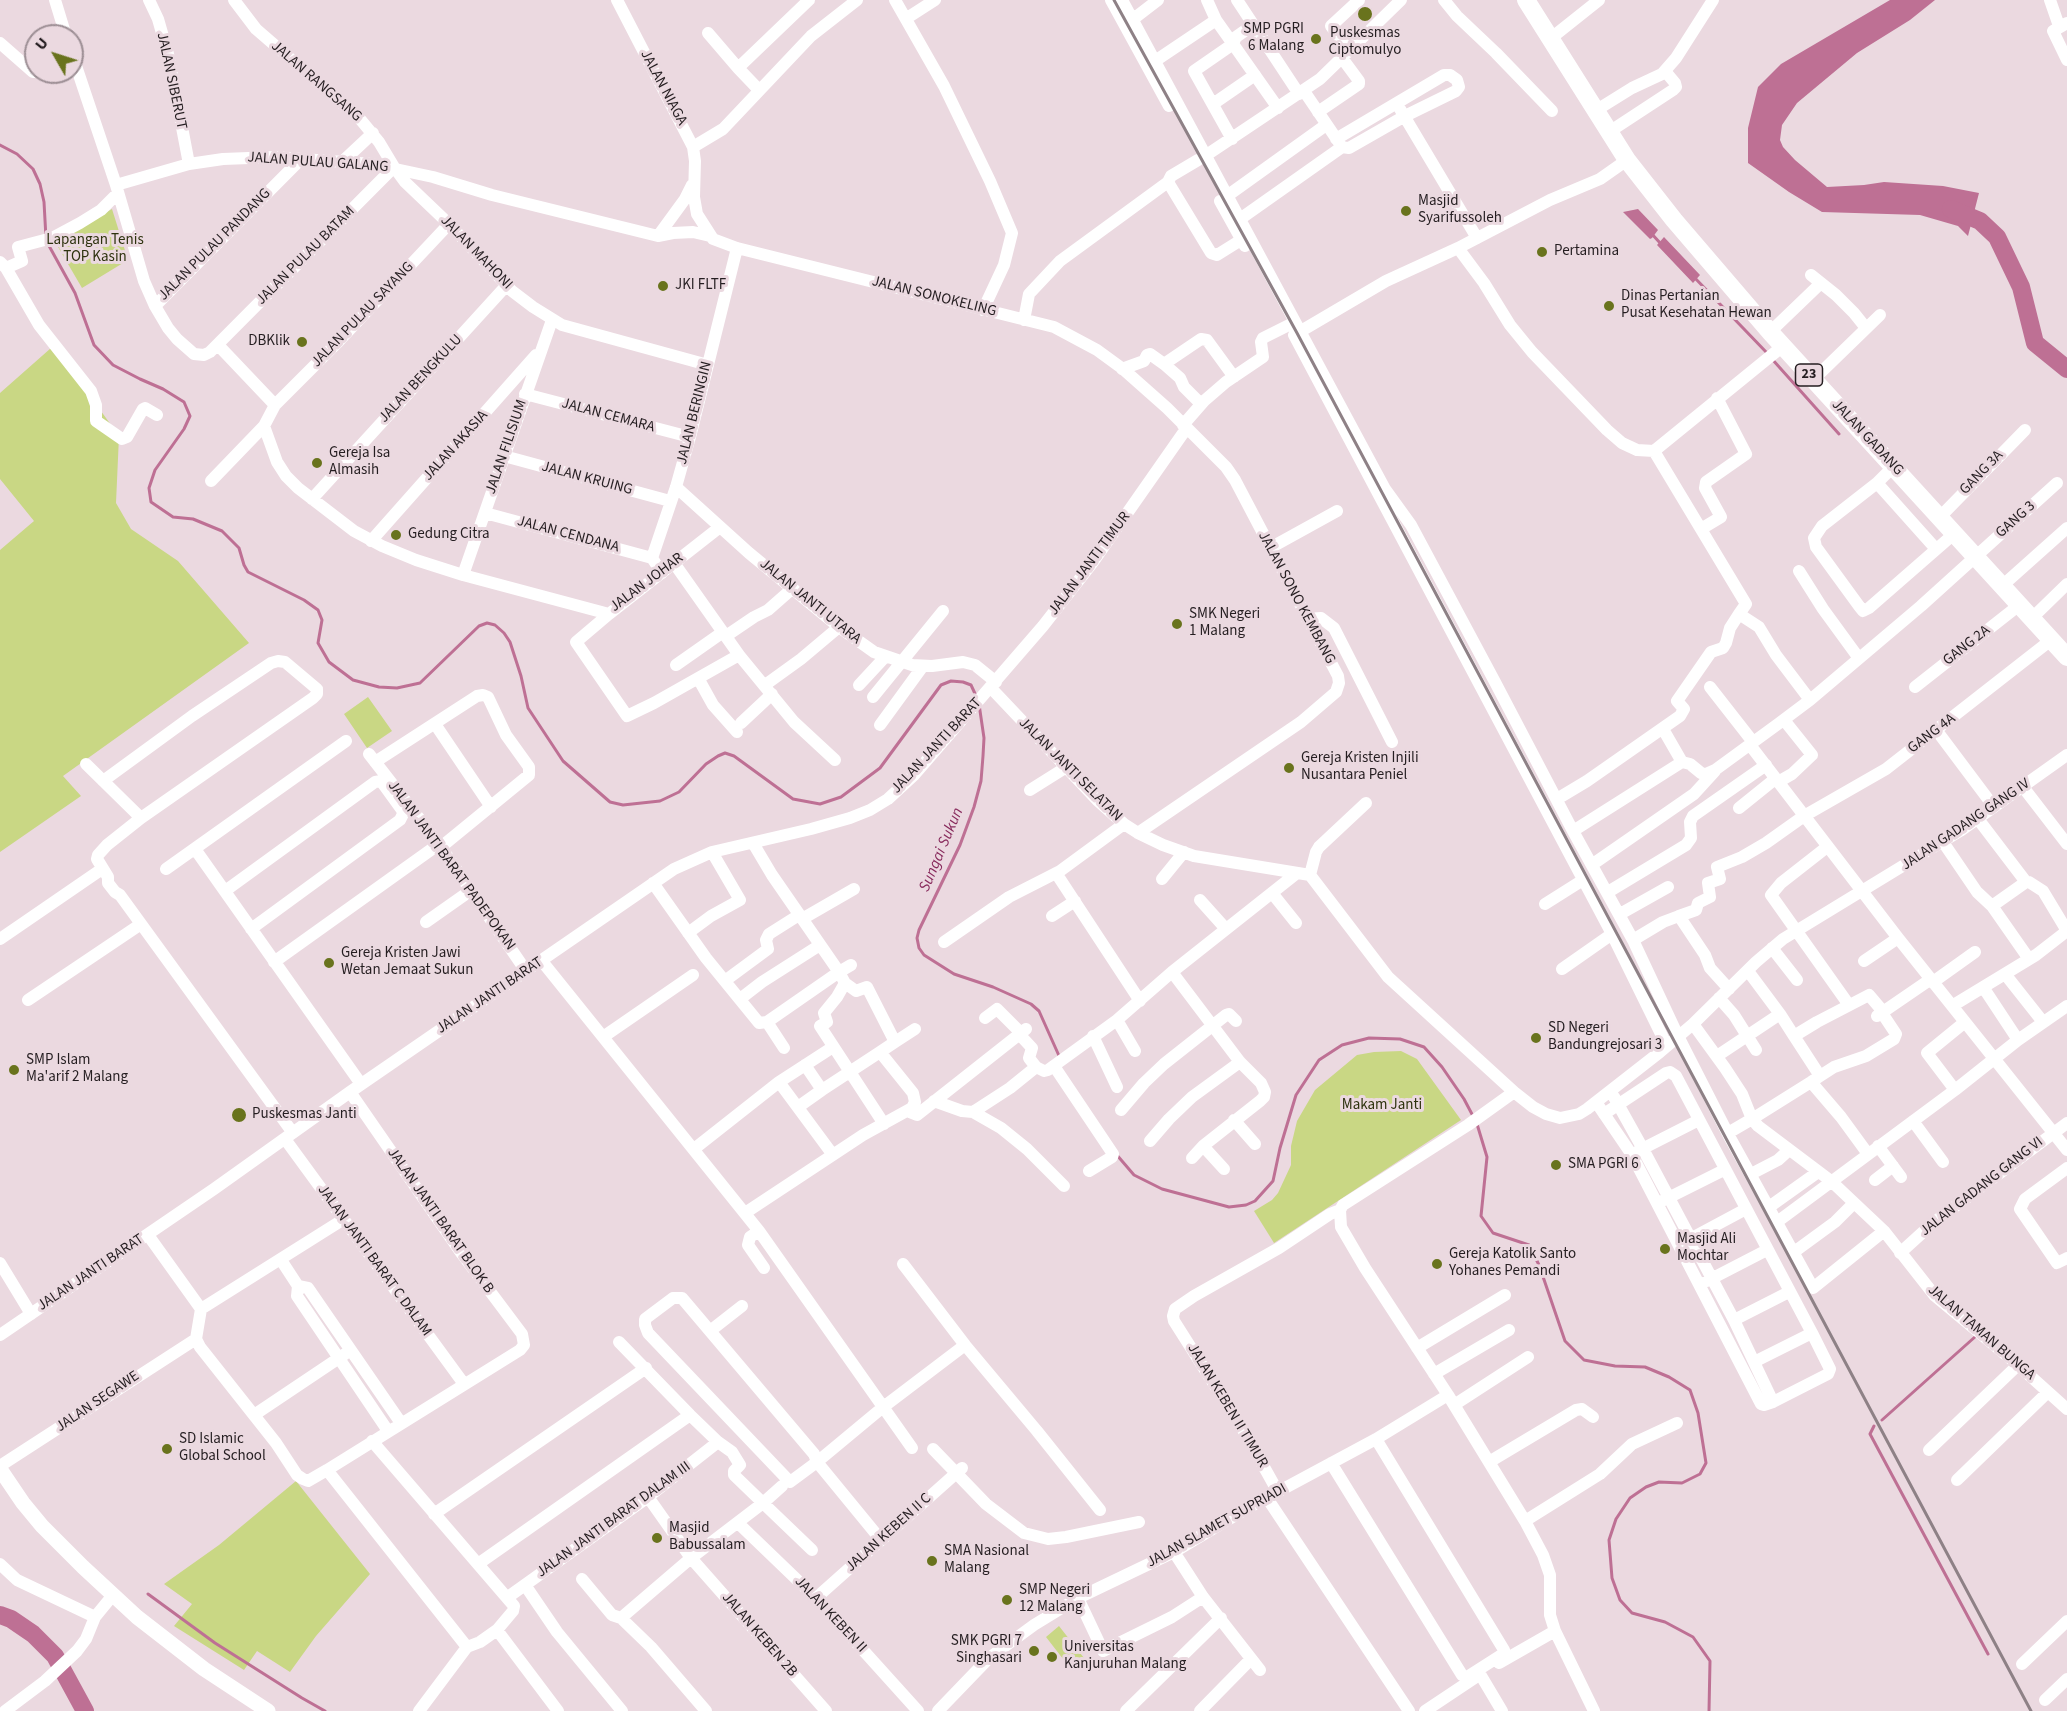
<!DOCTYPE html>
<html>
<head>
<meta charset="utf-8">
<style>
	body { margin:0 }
	#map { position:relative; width:2067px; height:1711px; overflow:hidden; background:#ebd9e0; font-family:"Source Sans 3",sans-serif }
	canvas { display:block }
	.north { position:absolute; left:24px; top:24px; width:60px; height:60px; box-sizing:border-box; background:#ebd9e0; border:2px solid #9c8e94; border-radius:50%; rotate:309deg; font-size:16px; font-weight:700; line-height:24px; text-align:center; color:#251e21 }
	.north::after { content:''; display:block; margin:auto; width:21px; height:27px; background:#69731d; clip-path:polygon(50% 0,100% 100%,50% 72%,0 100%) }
</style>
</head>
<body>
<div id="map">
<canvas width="2067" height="1711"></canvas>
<div class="north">U</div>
</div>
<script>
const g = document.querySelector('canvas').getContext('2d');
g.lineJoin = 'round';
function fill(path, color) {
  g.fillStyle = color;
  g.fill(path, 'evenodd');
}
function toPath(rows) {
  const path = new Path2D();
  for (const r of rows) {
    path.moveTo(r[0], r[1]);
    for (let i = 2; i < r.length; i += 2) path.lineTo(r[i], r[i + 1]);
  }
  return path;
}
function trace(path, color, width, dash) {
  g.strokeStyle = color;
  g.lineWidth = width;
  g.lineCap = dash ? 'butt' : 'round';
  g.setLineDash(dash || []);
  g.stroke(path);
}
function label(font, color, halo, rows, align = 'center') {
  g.font = font + ' "Source Sans 3",sans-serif';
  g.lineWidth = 6;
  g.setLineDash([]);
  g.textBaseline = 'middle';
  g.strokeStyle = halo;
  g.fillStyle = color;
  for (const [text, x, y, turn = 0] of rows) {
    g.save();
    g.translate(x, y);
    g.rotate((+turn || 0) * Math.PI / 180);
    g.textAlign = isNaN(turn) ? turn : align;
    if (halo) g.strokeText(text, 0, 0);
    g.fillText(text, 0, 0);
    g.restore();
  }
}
fill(toPath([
	[112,209,128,260,82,288,54,240],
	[51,348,85,389,119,436,116,503,131,529,178,561,249,643,63,776,81,796,0,852,0,550,34,521,0,479,0,393],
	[368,697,392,731,367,748,344,714],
	[1401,1051,1417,1059,1461,1120,1274,1243,1254,1211,1272,1200,1278,1193,1291,1165,1291,1146,1297,1121,1315,1090,1357,1055,1374,1052],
	[296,1481,370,1574,316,1636,290,1672,257,1651,244,1670,174,1626,192,1604,164,1584,219,1545],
	[1059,1626,1084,1658,1070,1668,1046,1637]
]), '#c9d784');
fill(toPath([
	[1890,0,1935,0,1910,20,1857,53,1797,103,1782,125,1780,140,1783,147,1795,160,1827,187,1864,185,1884,182,1943,186,1979,193,1968,236,1958,226,1920,215,1822,212,1789,192,1748,163,1748,128,1758,87,1781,64],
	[1638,209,1658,230,1652,238,1650,239,1623,212],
	[1664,237,1700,275,1693,283,1657,245]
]), '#be7094');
trace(toPath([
	[0,145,17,154,33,169,40,184,44,202,46,238],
	[1651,233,1661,244],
	[48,244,75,293,94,345,113,365,140,379,163,389,184,402,190,416,184,429,155,470,149,488,151,502,173,517,193,519,222,531,239,548,244,565,248,572,304,600,318,610,322,620,318,643,329,662,353,680,379,687,397,688,420,683,479,626,487,623,495,625,504,633,510,642,521,676,528,708,563,761,610,802,623,805,660,801,679,792,706,764,718,756,725,753,734,756,793,799,820,804,841,797,880,768,941,685,951,681,963,682,971,685,977,698],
	[1693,276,1768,354],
	[1772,359,1839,434],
	[979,704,984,738,983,756,981,781,974,807,960,845,919,930,917,938,919,948,924,955,954,974,993,987,1031,1004,1039,1011,1060,1058],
	[1477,1124,1487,1157,1481,1216,1493,1233,1529,1245,1539,1265,1565,1341,1584,1360,1615,1366,1645,1367,1669,1377,1690,1390,1698,1413,1706,1463,1700,1474,1682,1483,1659,1482,1646,1487,1630,1498,1616,1519,1609,1540,1612,1578,1620,1600,1632,1613,1665,1622,1693,1637,1710,1661,1709,1711],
	[1116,1154,1134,1175,1162,1189,1229,1207,1246,1205,1255,1201,1273,1181,1280,1148,1296,1095,1319,1060,1342,1045,1369,1038,1400,1039,1424,1047,1442,1067,1464,1099,1474,1118],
	[1882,1420,1976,1336],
	[1874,1426,1870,1434,1988,1654],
	[148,1594,215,1643,302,1698,325,1711]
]), '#be7094', 3);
trace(toPath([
	[1951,209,1980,221,1997,237,2021,287,2035,343,2067,369],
	[0,1615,11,1619,33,1634,55,1656,85,1711]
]), '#be7094', 18);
trace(toPath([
	[55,0,66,36],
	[149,0,158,19,168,54,189,164],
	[234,0,256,29,360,119,379,142,394,167,405,182,449,224,512,291,533,307,562,325,708,365],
	[617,0,693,147,695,161,694,197,697,214,713,239,737,248,1054,327,1097,350,1123,369,1167,408,1226,467,1235,480,1338,676,1339,683,1336,692,1301,722,1138,833],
	[895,0,944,86,990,181,1012,233,1004,265,983,310],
	[1111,0,1169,106],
	[1122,0,1385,489,1411,525,1495,682,1573,831,1633,940,1678,1036,1729,1136,1813,1288,1884,1231],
	[1207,0,1216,20],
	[1237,0,1299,94],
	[1444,0,1457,16,1496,53,1552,111],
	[2050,0,2059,26],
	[907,18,935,0],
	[1132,20,1158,0],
	[2067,23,2053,31,2067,60],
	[708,33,738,68,809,0],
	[1550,39,1599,0],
	[0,43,33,72,43,72],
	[1349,51,1331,26,1359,0],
	[72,54,116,185,144,281,155,306,168,328,177,339,194,354,204,355,210,352,394,167],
	[1155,61,1216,20,1233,44,1236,37,1253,25],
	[738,68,759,90],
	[1213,104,1255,75],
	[1400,109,1477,238],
	[1595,111,1632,88,1662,74,1676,58,1713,0],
	[1318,112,1359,84,1359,81,1342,58],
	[1609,132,1673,90,1676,87,1675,83,1665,71],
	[1232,139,1194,71,1233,44,1278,108],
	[1336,139,1444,75,1450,75,1457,80,1459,87,1456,91,1405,116,1349,148,1342,147],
	[693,147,723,129,811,36,857,0],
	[1205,156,1320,79,1401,0],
	[342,162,373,133],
	[1168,182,1211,253,1217,255,1241,240],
	[116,185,189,164,223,159,275,157,372,164,433,177,492,195,658,236,673,233,693,232,710,236],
	[1227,196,1326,125],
	[1220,201,1245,246],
	[1240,219,1342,147,1304,91],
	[658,236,685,199,692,185],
	[1458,248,1484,283,1510,325,1532,352,1607,430,1622,443,1637,450,1654,451,1783,346],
	[0,262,6,268,39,325,91,391,96,405,96,421,122,439,127,437,143,409,145,408,157,415],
	[6,268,22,261,18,247,52,238,80,223,101,210,118,193],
	[1811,275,1836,295,1854,313,1866,328],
	[155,306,301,159],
	[1024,320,1029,294,1060,261,1168,182,1171,176,1198,160],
	[1301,331,1386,281,1458,248,1550,200,1600,179,1627,160],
	[1770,332,1821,283],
	[1294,335,1612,934,1667,1046],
	[218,345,275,405,264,426,277,462,286,476,298,488,354,531,382,546,416,560,463,575,609,614,720,527],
	[1122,369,1144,361,1147,355,1150,354,1164,364],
	[1813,380,1880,315],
	[525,394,690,437],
	[1201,404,1184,387,1180,378,1164,364,1201,339,1207,340,1234,377],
	[275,405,339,341,449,224],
	[1183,425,1204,401,1226,382,1263,357,1261,342,1263,338,1289,325],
	[1654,451,1746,604,1739,614,1759,627,1776,655,1810,700],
	[504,456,670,501],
	[1893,467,1877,483,1822,526,1814,538,1816,547,1859,606,1863,611,1869,608,1955,533],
	[211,481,264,426],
	[1877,483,1936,549],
	[676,487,749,553,839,627,874,652,912,665,932,666,963,662,975,665,996,682],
	[312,499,506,286],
	[485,513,652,558],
	[1940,517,2025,430],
	[1701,529,1721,517,1705,488,1706,482,1746,454,1717,398],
	[371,541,536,355],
	[1270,548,1337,511],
	[674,563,739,655],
	[1799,571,1823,609,1858,657],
	[662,573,652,558,676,487,690,437,737,248],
	[463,575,552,320],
	[2002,586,2067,528],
	[609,614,576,642,627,716,654,703,739,655,794,722,835,760],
	[1307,619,1321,618,1334,628,1392,742],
	[2031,619,2067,584],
	[726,636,754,617,768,610,793,588],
	[676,665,723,632],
	[698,678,713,705,737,732],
	[765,685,801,659,839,627],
	[859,685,885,657],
	[1710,687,1753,742],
	[1915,687,2018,606],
	[991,688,1097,800,1124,824,1138,833,1163,845,1194,856,1310,875,1388,977,1514,1092,1533,1107,1546,1114,1560,1118,1579,1114,1587,1109,1660,1052,1693,1024,1756,962,1783,939,1960,831,2067,755],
	[873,697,943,611],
	[741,723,772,694],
	[435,724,491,807],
	[880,725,923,666],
	[1937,731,1994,807],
	[1750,745,1898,938,2067,1150],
	[369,754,439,844,526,971],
	[375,762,477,696,483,695,488,697,506,735,529,767,529,775,441,847],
	[1682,762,1690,764,1701,773,1706,774,1715,770,1778,724,1810,700,1921,606,2057,483],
	[86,764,141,818],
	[103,781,192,716,271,663,278,661,285,662,317,689,317,694,313,698,141,818,107,845,98,855,97,859,108,877,108,883,115,892,120,895,293,1133],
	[1778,782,1792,774,1812,755,1784,720],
	[2023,787,2067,844],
	[1030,790,1065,768],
	[1557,799,1587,781,1680,716,1684,709,1677,701,1711,652,1723,648,1726,643,1730,628,1739,614],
	[1739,808,1775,779],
	[1978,819,2026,882],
	[1573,831,1682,762,1663,729],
	[1943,842,1977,892,1992,906],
	[753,843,772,875,839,972,851,965],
	[1827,847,1781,883,1771,895,1849,1005],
	[195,849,361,1084],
	[1593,864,1694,794,1715,771],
	[166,869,346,741],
	[1056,873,1140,1001],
	[1310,875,1316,852,1319,847,1366,803],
	[1162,879,1184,852],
	[653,883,706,958,759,1023,767,1022,839,972,845,983,837,997,824,1013,827,1022,820,1026,884,1124],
	[225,891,375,782,381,781,402,810,403,814,400,820,251,929],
	[1608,892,1686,845,1691,838,1690,822,1693,816,1766,765],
	[1272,893,1296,923],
	[1200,900,1226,929],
	[1545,904,1583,880],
	[1620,914,1668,887],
	[1052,916,1075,901],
	[802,919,854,889],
	[426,922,470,891],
	[688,933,711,916,740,900,712,852],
	[0,939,102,869],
	[1633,940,1663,922,1679,916],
	[944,942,1009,897,1060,871,1124,824],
	[1772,948,1797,980],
	[2029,959,1992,906,2026,882,2029,882,2043,891,2067,931],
	[541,960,759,1231,912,1448],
	[1864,961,1898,938],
	[274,962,439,844],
	[1562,969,1612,934],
	[1748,971,1780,1014],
	[1172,972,1240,1062,1261,1083,1265,1092,1264,1097,1260,1101,1203,1146,1224,1169],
	[2005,974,2043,1022],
	[726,980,768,949,766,940,769,934,799,915],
	[1933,982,1975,952],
	[845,983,856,991,867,987,895,1042,880,1052],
	[1983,987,2018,1040],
	[1729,989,1710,968,1705,955,1679,916,1696,910,1698,903,1710,897,1708,883,1720,879,1717,867,1742,857,1766,843,1804,816,1886,769,2051,640],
	[1719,998,1734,1015,1756,1050],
	[740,999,762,982,820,945],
	[28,1000,141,924],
	[1952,1006,2036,955,2067,931],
	[1877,1016,1931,979],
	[985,1018,997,1009,1021,1033],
	[1117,1020,1135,1051],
	[767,1022,784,1048],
	[1693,1024,1725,1068,1742,1094,1752,1119,1758,1126,1831,1181,1884,1231,1935,1296,2018,1365,2067,1409],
	[1019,1034,1032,1048,1029,1058,1036,1067],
	[1093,1036,1117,1087],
	[603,1037,693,975],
	[895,1042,915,1029],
	[1717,1056,1780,1014,1794,1036],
	[1054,1066,1113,1154,1112,1157,1089,1171],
	[779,1082,833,1155],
	[1811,1082,1841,1117,1868,1154],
	[1955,1090,1927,1053,1965,1022],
	[1614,1097,1643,1149,1734,1320,1773,1402],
	[934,1101,962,1111,973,1112,1001,1128,1027,1149,1064,1186],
	[1596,1102,1632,1155,1761,1404,1764,1405,1773,1402,1828,1374,1830,1369,1812,1333,1676,1076,1670,1072,1666,1073,1604,1114],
	[798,1107,822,1090,805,1065],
	[1121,1110,1144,1083,1164,1064,1226,1015,1229,1014,1236,1021],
	[907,1111,917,1115,1026,1029],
	[973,1112,1010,1088,1036,1067,1044,1071,1048,1070,1117,1020,1172,972,1297,873],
	[1234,1120,1255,1144],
	[1913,1121,1943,1162],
	[1728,1133,1752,1119,1811,1082,1820,1076,1834,1067,1866,1056,1894,1039,1896,1034,1882,1013,1880,1008,1869,995,1817,1022,1794,1036,1820,1076],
	[285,1139,464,1384],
	[1150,1141,1169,1119,1192,1097,1240,1062],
	[1878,1146,1901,1177],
	[694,1149,779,1082,833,1047],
	[1638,1151,1699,1120],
	[1192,1158,1203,1146],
	[2067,1168,2025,1199,2020,1209,2057,1263,2067,1258],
	[1751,1174,1778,1160,1789,1150],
	[1875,1180,1893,1166],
	[1662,1201,1724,1170],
	[1769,1207,1818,1172],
	[1340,1210,1341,1227,1365,1268,1448,1395,1525,1521,1543,1555,1550,1575,1550,1615,1555,1631,1594,1711],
	[745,1213,863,1135,912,1108,915,1102,913,1093,880,1052,822,1090],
	[1777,1222,1955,1090,2018,1040,2067,1006],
	[759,1231,750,1237,748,1245,764,1268],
	[148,1235,201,1309,196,1339,200,1347,276,1443,297,1475,303,1479,308,1481,327,1470,520,1350,524,1345,522,1334,462,1254,350,1092],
	[1690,1239,1746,1209],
	[1794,1252,1835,1222,1854,1203],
	[1900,1253,1933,1223,2067,1123],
	[281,1260,298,1286,297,1296,388,1431],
	[0,1263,31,1314],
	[903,1264,965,1345],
	[1707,1281,1767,1250],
	[298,1286,308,1288,401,1423],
	[201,1309,344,1219],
	[1734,1320,1789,1292],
	[710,1331,742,1306],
	[0,1335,214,1189,350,1092,674,869,712,852,811,829,850,818,870,810,888,799,914,775,1043,626,1093,562,1186,429],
	[619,1342,690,1415,718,1442,732,1452,740,1465,734,1471,734,1475,763,1503,782,1486],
	[1417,1348,1505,1295],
	[1754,1362,1812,1333],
	[1434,1374,1509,1330],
	[1454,1405,1528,1357],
	[254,1415,345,1354],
	[372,1441,514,1606,513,1611,497,1630,480,1642,467,1647,419,1711],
	[933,1449,986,1504,1024,1533,1048,1539,1066,1537,1139,1522],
	[1929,1450,2018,1365],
	[1489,1462,1576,1410,1582,1409,1593,1417],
	[1331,1463,1462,1675,1467,1677,1503,1654,1504,1650,1376,1439],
	[0,1466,196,1339],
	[327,1470,467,1647],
	[1957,1480,2048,1392],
	[1278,1492,1245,1433,1174,1321,1173,1316,1175,1309,1194,1296,1279,1248,1330,1214,1340,1210,1343,1205,1468,1125,1514,1092],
	[648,1497,691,1558,826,1711],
	[1267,1498,1409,1711],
	[434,1514,646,1368],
	[1525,1521,1600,1474,1632,1444,1677,1423],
	[738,1523,816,1598,918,1711],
	[881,1540,817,1462,814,1454,682,1298,673,1298,645,1319,645,1325,648,1333,790,1482,817,1462,882,1408,965,1345,1037,1431,1100,1510],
	[1174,1552,1203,1597,1260,1670],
	[0,1564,17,1580,95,1617],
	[478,1564,690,1415],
	[582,1579,612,1615,621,1618],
	[525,1585,557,1632,622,1711],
	[508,1597,648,1497,718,1442],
	[816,1598,962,1468],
	[1078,1598,1103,1651,1172,1617,1203,1597],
	[497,1630,558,1711],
	[1499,1663,1555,1631],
	[2022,1664,2067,1621],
	[1480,1674,1502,1711],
	[2045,1700,2067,1679],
	[5,1711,45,1681,77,1651,86,1639,95,1617,113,1595],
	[706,1711,651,1647,621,1618,691,1558,763,1503,812,1550],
	[938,1711,989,1658,1034,1625,1078,1598,1174,1552,1244,1510,1376,1439,1448,1395],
	[1126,1711,1221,1618],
	[1200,1711,1251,1659],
	[1425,1711,1476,1677]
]), '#fff', 12);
trace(toPath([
	[0,1469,23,1503,42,1526,83,1567,137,1617,204,1669,268,1711]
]), '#fff', 15);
trace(toPath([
	[1526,0,1627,160,1674,220,1770,332,2067,657]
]), '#fff', 18);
trace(toPath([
	[1114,0,1297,333,2031,1711]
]), '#8e8186', 3);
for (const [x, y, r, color] of [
	[1365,14,8,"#69731d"],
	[1316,39,6,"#69731d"],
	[1406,211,6,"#69731d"],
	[1542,252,6,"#69731d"],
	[663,286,6,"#69731d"],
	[1609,306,6,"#69731d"],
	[302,342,6,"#69731d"],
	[317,463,6,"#69731d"],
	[396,535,6,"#69731d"],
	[1177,624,6,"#69731d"],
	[1289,768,6,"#69731d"],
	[329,963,6,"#69731d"],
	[1536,1038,6,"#69731d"],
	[14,1070,6,"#69731d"],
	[239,1115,8,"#69731d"],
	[1556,1165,6,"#69731d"],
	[1665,1249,6,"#69731d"],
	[1437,1264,6,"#69731d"],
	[167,1449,6,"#69731d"],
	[657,1538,6,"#69731d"],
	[932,1561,6,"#69731d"],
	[1007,1600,6,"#69731d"],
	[1034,1651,6,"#69731d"],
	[1052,1657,6,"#69731d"]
]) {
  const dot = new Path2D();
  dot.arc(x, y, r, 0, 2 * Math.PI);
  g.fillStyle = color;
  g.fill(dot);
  trace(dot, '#ebd9e0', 2);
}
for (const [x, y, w] of [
	[1809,375,27]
]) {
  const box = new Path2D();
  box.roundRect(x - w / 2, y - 11, w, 22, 4.5);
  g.fillStyle = '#ebd9e0';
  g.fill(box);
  trace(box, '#251e21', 1.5);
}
label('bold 14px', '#251e21', null, [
	["23",1809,375]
]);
label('15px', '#251e21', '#ebd9e0', [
	["SMP PGRI",1304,30,"right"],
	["6 Malang",1304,47,"right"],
	["Puskesmas",1365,34,"center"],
	["Ciptomulyo",1365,51,"center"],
	["Masjid",1418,202],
	["Syarifussoleh",1418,219],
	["Pertamina",1554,252],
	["JKI FLTF",675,286],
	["Dinas Pertanian",1621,297],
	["Pusat Kesehatan Hewan",1621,314],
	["DBKlik",290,342,"right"],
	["Gereja Isa",329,454],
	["Almasih",329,471],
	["Gedung Citra",408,535],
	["SMK Negeri",1189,615],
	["1 Malang",1189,632],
	["Gereja Kristen Injili",1301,759],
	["Nusantara Peniel",1301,776],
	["Gereja Kristen Jawi",341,954],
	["Wetan Jemaat Sukun",341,971],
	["SD Negeri",1548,1029],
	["Bandungrejosari 3",1548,1046],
	["SMP Islam",26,1061],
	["Ma'arif 2 Malang",26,1078],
	["Puskesmas Janti",252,1115],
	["SMA PGRI 6",1568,1165],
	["Masjid Ali",1677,1240],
	["Mochtar",1677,1257],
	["Gereja Katolik Santo",1449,1255],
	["Yohanes Pemandi",1449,1272],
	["SD Islamic",179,1440],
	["Global School",179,1457],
	["Masjid",669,1529],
	["Babussalam",669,1546],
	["SMA Nasional",944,1552],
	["Malang",944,1569],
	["SMP Negeri",1019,1591],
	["12 Malang",1019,1608],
	["SMK PGRI 7",1022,1642,"right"],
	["Singhasari",1022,1659,"right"],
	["Universitas",1064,1648],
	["Kanjuruhan Malang",1064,1665]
], 'left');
label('15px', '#251e21', '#ebd9e0', [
	["JALAN SIBERUT",171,81,78],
	["JALAN RANGSANG",316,82,41],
	["JALAN NIAGA",663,88,62],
	["JALAN PULAU GALANG",318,163,4],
	["JALAN PULAU PANDANG",215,245,-45],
	["JALAN MAHONI",476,253,46],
	["JALAN PULAU BATAM",306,256,-45],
	["JALAN SONOKELING",934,297,14],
	["JALAN PULAU SAYANG",363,315,-46],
	["JALAN BENGKULU",421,379,-47],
	["JALAN BERINGIN",695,413,-76],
	["JALAN CEMARA",608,416,15],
	["JALAN GADANG",1867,438,47],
	["JALAN AKASIA",456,446,-48],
	["JALAN FILISIUM",507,447,-71],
	["GANG 3A",1982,473,-46],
	["JALAN KRUING",587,479,15],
	["GANG 3",2016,520,-42],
	["JALAN CENDANA",568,535,15],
	["JALAN JANTI TIMUR",1090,564,-53],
	["JALAN JOHAR",647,583,-37],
	["JALAN SONO KEMBANG",1296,598,62],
	["JALAN JANTI UTARA",810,602,39],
	["GANG 2A",1967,646,-38],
	["GANG 4A",1932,734,-37],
	["JALAN JANTI BARAT",937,746,-47],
	["JALAN JANTI SELATAN",1070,770,45],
	["JALAN GADANG GANG IV",1966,825,-34],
	["JALAN JANTI BARAT PADEPOKAN",451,866,54],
	["JALAN JANTI BARAT",490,996,-34],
	["JALAN GADANG GANG VI",1982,1187,-38],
	["JALAN JANTI BARAT BLOK B",440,1221,55],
	["JALAN JANTI BARAT C DALAM",374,1261,54],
	["JALAN JANTI BARAT",91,1273,-34],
	["JALAN TAMAN BUNGA",1981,1333,41],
	["JALAN SEGAWE",98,1402,-34],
	["JALAN KEBEN II TIMUR",1227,1406,59],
	["JALAN JANTI BARAT DALAM III",614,1520,-36],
	["JALAN SLAMET SUPRIADI",1217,1526,-29],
	["JALAN KEBEN II C",889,1533,-42],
	["JALAN KEBEN II",830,1615,47],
	["JALAN KEBEN 2B",759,1635,49]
]);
label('15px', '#2d320e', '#ebd9e0', [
	["Lapangan Tenis",95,241],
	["TOP Kasin",95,258],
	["Makam Janti",1382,1106]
]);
label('italic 16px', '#882a5c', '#ebd9e0', [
	["Sungai Sukun",942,850,-67]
]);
</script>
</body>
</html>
